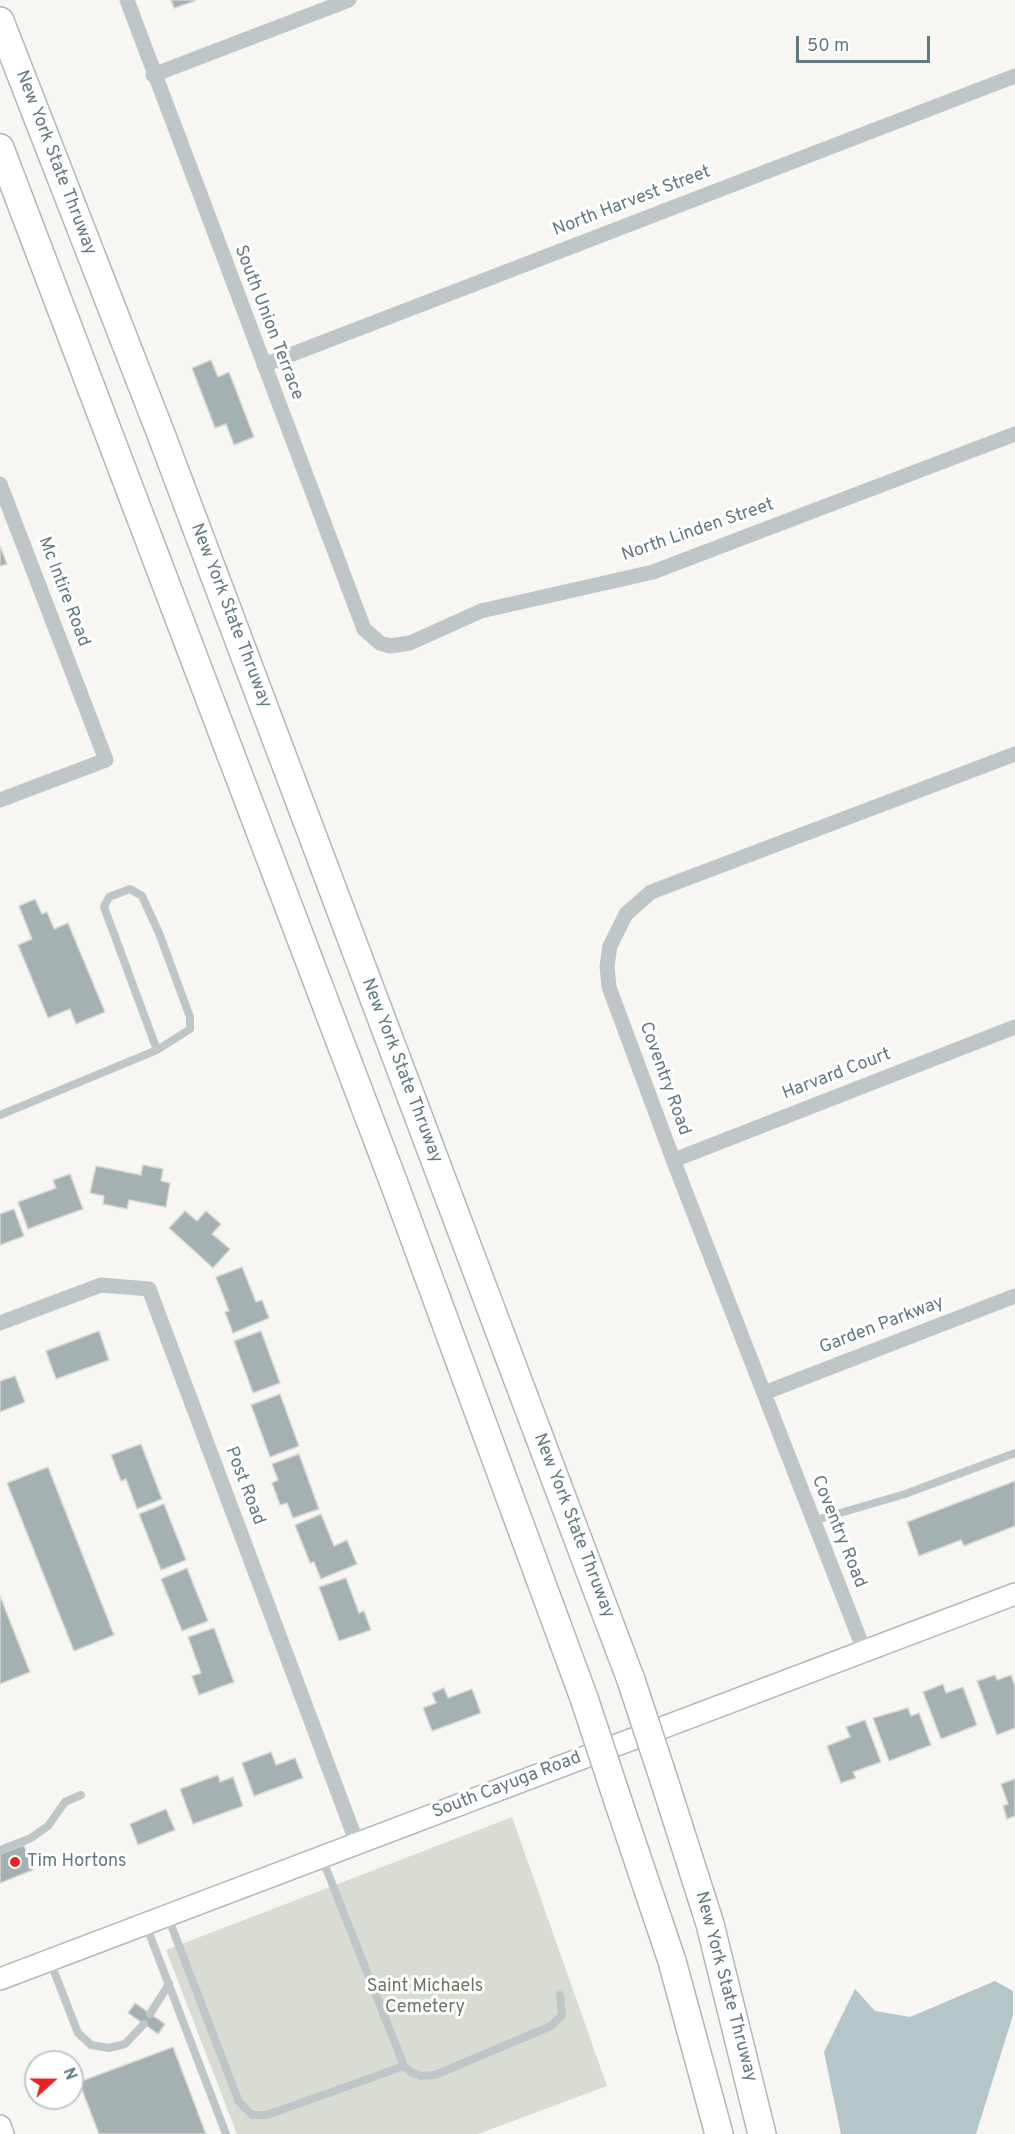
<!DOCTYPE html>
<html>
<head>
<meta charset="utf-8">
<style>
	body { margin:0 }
	#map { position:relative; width:1015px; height:2134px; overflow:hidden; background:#f7f6f3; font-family:Overpass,sans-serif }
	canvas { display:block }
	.north { position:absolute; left:24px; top:2050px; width:60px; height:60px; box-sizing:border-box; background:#fff; border:2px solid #c0c9cc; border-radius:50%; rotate:69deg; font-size:16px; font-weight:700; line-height:24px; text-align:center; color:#61797f }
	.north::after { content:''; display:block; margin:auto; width:21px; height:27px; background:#e82422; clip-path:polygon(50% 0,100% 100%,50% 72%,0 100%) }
	.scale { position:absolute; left:796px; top:36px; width:134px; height:27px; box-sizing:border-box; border:3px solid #61797f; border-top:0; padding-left:8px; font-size:18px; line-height:21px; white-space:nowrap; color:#61797f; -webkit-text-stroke:4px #fff; paint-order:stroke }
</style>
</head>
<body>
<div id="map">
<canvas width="1015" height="2134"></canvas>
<div class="north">N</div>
<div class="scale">50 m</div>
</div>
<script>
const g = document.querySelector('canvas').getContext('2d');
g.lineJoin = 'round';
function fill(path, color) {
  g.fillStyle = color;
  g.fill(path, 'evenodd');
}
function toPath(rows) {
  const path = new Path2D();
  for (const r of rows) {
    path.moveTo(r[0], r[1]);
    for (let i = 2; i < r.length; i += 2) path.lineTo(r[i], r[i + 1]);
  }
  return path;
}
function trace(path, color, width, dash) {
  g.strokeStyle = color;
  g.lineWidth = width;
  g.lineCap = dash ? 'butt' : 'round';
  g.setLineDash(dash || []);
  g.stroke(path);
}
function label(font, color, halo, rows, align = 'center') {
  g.font = font + ' Overpass,sans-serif';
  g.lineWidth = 6;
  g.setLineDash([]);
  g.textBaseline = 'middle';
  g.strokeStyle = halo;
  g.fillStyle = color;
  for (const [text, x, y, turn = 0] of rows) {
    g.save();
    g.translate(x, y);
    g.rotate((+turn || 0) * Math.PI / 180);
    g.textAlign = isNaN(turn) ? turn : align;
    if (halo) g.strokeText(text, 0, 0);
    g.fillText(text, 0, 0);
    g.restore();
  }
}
fill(toPath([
	[512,1817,607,2086,478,2134,237,2134,166,1950]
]), '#d8dcd2');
fill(toPath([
	[995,1981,1013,1991,1013,2015,976,2134,841,2134,824,2052,855,1989,875,2011,910,2017]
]), '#b4c6c7');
const building = toPath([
	[171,0,195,0,195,1,174,8,171,0],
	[211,360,218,377,229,372,254,437,234,445,226,424,215,428,192,368,211,360],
	[0,546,7,564,0,566,0,546],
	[35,899,42,914,47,912,54,929,68,923,105,1012,76,1024,70,1009,48,1018,18,945,32,939,19,906,35,899],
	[143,1165,163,1169,161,1181,170,1183,166,1207,129,1200,127,1209,103,1204,104,1196,90,1193,96,1166,141,1175,143,1165],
	[70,1174,83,1209,28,1229,18,1202,56,1188,53,1180,70,1174],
	[14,1209,24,1236,0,1245,0,1214,14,1209],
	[185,1211,197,1221,206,1211,221,1224,212,1234,230,1249,213,1268,169,1228,185,1211],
	[242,1267,256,1302,262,1300,269,1318,233,1333,225,1312,229,1311,216,1277,242,1267],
	[99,1331,109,1360,56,1379,46,1351,99,1331],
	[261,1331,280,1383,253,1393,234,1341,261,1331],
	[15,1376,25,1402,0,1412,0,1381,15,1376],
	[280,1394,299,1446,270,1457,251,1405,280,1394],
	[141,1444,162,1499,137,1509,126,1479,121,1481,111,1455,141,1444],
	[299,1454,319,1509,293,1518,287,1503,280,1505,272,1483,278,1480,272,1464,299,1454],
	[48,1467,114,1635,74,1651,7,1483,48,1467],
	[1015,1481,1015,1526,964,1546,961,1540,919,1556,907,1522,1015,1481],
	[164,1504,186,1560,161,1570,139,1514,164,1504],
	[321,1514,334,1546,347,1540,357,1564,321,1579,314,1562,310,1563,295,1525,321,1514],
	[187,1568,208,1621,182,1631,161,1579,187,1568],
	[346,1578,359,1613,364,1611,371,1630,339,1641,319,1587,346,1578],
	[0,1596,30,1672,0,1684,0,1596],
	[214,1628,234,1682,199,1695,192,1676,201,1673,188,1637,214,1628],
	[995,1675,997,1680,1011,1675,1015,1686,1015,1728,997,1735,977,1681,995,1675],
	[943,1684,946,1693,963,1687,977,1725,941,1739,923,1692,943,1684],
	[444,1688,448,1698,472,1689,481,1713,432,1731,423,1708,436,1703,432,1693,444,1688],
	[908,1708,911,1716,919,1713,931,1745,889,1761,873,1718,908,1708],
	[865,1720,881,1762,853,1772,856,1778,841,1783,827,1746,850,1737,846,1727,865,1720],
	[271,1752,276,1765,295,1758,303,1778,254,1796,242,1763,271,1752],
	[218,1775,220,1782,233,1777,243,1806,193,1824,180,1789,218,1775],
	[1015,1779,1015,1816,1007,1819,1003,1806,1008,1804,1001,1784,1015,1779],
	[166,1809,175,1830,138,1845,130,1824,166,1809],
	[24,1845,33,1870,0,1883,0,1854,24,1845],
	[135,2003,165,2024,158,2034,128,2013,135,2003],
	[173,2047,206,2134,99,2134,79,2082,173,2047]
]);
fill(building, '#a4b1b3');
trace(building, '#d8d8d6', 1.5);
const secondary = toPath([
	[0,1979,1015,1594],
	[0,2126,3,2134]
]);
const highway = toPath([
	[0,21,161,434,631,1680],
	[0,148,395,1186,584,1698],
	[665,1783,710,1924,762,2134],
	[618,1801,672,1961,719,2134]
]);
trace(secondary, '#afb8bb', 24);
trace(highway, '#b0b7b9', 30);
trace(toPath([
	[0,1115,157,1050,190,1029,190,1017,159,933,142,896,130,889,109,897,104,907,157,1050],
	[813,1521,905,1494,1015,1453],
	[0,1850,31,1838,48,1826,65,1802,81,1795],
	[322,1858,404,2066,411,2072,421,2076,435,2075,551,2026,562,2015,560,1995],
	[168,1917,239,2102,252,2115,267,2115,404,2066],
	[146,1925,226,2134],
	[50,1961,78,2033,91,2045,109,2048,125,2044,144,2024],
	[150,2014,169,1984]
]), '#bfc6c8', 8);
trace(toPath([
	[127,0,364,629,380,643,390,646,410,643,481,611,653,572,1015,434],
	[153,75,349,0],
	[264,365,1015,76],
	[0,484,106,760,0,800],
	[674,1160,1015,1027],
	[0,1323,101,1285,149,1289,357,1843],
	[764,1393,1015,1296],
	[864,1650,677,1170,609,987,607,966,610,946,626,914,651,892,1015,754]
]), '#bfc6c8', 15);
trace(secondary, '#fff', 21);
trace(highway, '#fff', 27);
const highwayBridge = toPath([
	[631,1680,665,1783],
	[584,1698,618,1801]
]);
trace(highwayBridge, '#b0b7b9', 30, []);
trace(highwayBridge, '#fff', 27);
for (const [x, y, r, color] of [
	[15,1862,6,"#e82422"]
]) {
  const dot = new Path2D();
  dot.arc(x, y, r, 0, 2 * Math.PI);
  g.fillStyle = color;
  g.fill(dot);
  trace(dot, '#fff', 2);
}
label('18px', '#61797f', '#fff', [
	["New York State Thruway",55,163,69],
	["North Harvest Street",632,202,-21],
	["South Union Terrace",268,323,69],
	["North Linden Street",698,531,-19],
	["Mc Intire Road",63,592,69],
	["New York State Thruway",230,616,69],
	["New York State Thruway",401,1071,69],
	["Harvard Court",837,1075,-21],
	["Coventry Road",664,1079,70],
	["Garden Parkway",882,1326,-21],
	["Post Road",244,1486,69],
	["New York State Thruway",573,1526,69],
	["Coventry Road",838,1532,68],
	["South Cayuga Road",507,1786,-21],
	["New York State Thruway",725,1987,75]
]);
label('18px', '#61797f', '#fff', [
	["Tim Hortons",27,1862]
], 'left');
label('18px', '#697760', '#fff', [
	["Saint Michaels",425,1987],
	["Cemetery",425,2008]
]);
</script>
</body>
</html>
